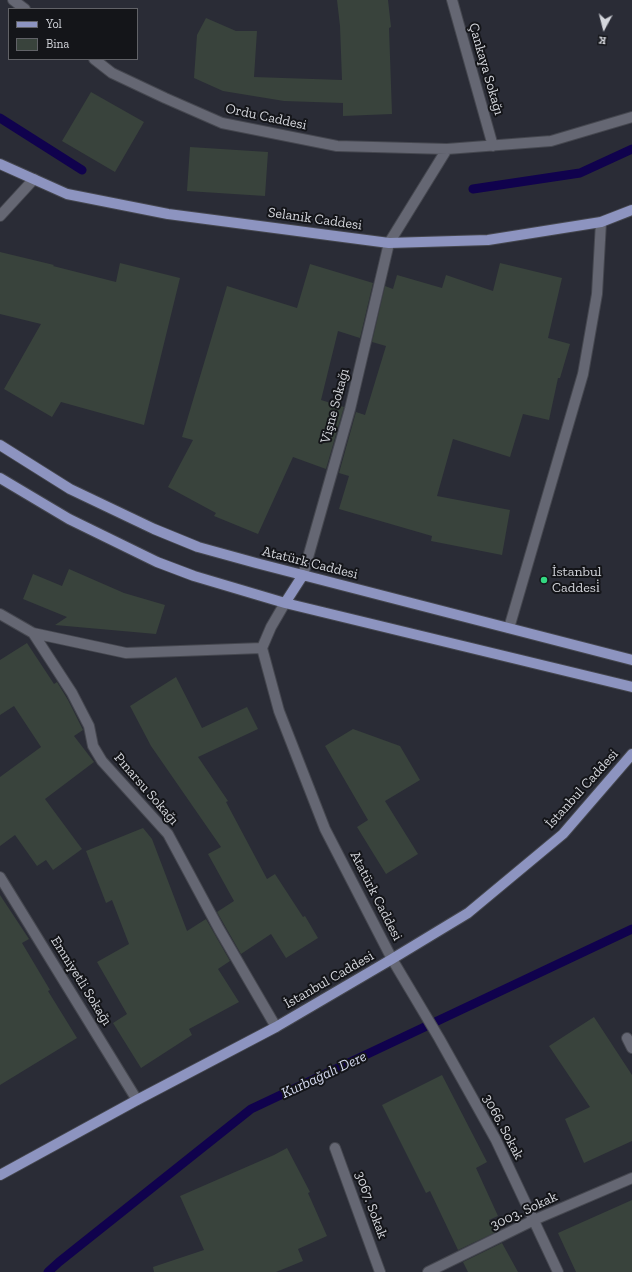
<!DOCTYPE html>
<html>
<head>
<meta charset="utf-8">
<style>
	body { margin:0 }
	#map { position:relative; width:632px; height:1272px; overflow:hidden; background:#2a2c36; font-family:"Zilla Slab",serif }
	canvas { display:block }
	.legend { position:absolute; left:8px; top:8px; width:130px; height:52px; box-sizing:border-box; background:#141519; border:1px solid #616267; margin:0; padding:5px 7px; list-style:none; font-size:12px; color:#d4d6dc }
	.legend li { display:flex; align-items:center; gap:8px; height:20px }
	.legend b { width:20px; border:1px solid #616267 }
	.north { position:absolute; left:584px; top:8px; width:40px; height:40px; -webkit-text-stroke:3px #141519; paint-order:stroke; rotate:187deg; font-size:11px; font-weight:700; line-height:16px; text-align:center; color:#d4d6dc }
	.north::after { content:''; display:block; margin:auto; width:14px; height:18px; background:#d4d6dc; clip-path:polygon(50% 0,100% 100%,50% 72%,0 100%) }
</style>
</head>
<body>
<div id="map">
<canvas width="632" height="1272"></canvas>
<ul class="legend">
<li><b style="height:5px;background:#8d94c0"></b>Yol</li>
<li><b style="height:11px;background:#39433c"></b>Bina</li>
</ul>
<div class="north">K</div>
</div>
<script>
const g = document.querySelector('canvas').getContext('2d');
g.lineJoin = 'round';
function toPath(rows) {
  const path = new Path2D();
  for (const r of rows) {
    path.moveTo(r[0], r[1]);
    for (let i = 2; i < r.length; i += 2) path.lineTo(r[i], r[i + 1]);
  }
  return path;
}
function trace(path, color, width, dash) {
  g.strokeStyle = color;
  g.lineWidth = width;
  g.lineCap = dash ? 'butt' : 'round';
  g.setLineDash(dash || []);
  g.stroke(path);
}
function fill(path, color) {
  g.fillStyle = color;
  g.fill(path, 'evenodd');
}
function label(font, color, halo, rows, align = 'center') {
  g.font = font + ' "Zilla Slab",serif';
  g.lineWidth = 4;
  g.setLineDash([]);
  g.textBaseline = 'middle';
  g.strokeStyle = halo;
  g.fillStyle = color;
  for (const [text, x, y, turn = 0] of rows) {
    g.save();
    g.translate(x, y);
    g.rotate((+turn || 0) * Math.PI / 180);
    g.textAlign = isNaN(turn) ? turn : align;
    if (halo) g.strokeText(text, 0, 0);
    g.fillText(text, 0, 0);
    g.restore();
  }
}
trace(toPath([
	[0,118,82,170],
	[473,189,580,173,632,149],
	[48,1272,59,1262,251,1109,632,929]
]), '#10024d', 9);
fill(toPath([
	[337,0,388,0,391,27,389,28,392,114,343,116,343,103,284,101,223,91,194,78,197,35,206,18,236,31,257,31,254,77,342,80,340,26],
	[91,92,144,122,115,172,62,141],
	[190,147,268,152,265,196,187,191],
	[0,252,54,265,53,266,116,282,120,263,180,278,144,425,61,402,52,417,4,389,41,324,0,314],
	[500,263,562,278,548,338,570,344,560,378,558,378,549,420,523,414,510,457,453,439,437,496,510,510,502,555,431,541,432,536,339,509,349,476,339,473,356,412,365,415,386,346,372,342,385,286,393,289,397,275,442,288,446,275,493,291],
	[310,264,373,283,360,338,338,331,321,400,344,407,326,469,293,457,258,534,214,516,216,513,168,487,193,440,182,437,227,286,297,308],
	[69,569,124,593,165,605,156,634,55,625,67,617,23,599,33,574,62,586],
	[27,643,54,684,57,682,68,700,83,730,74,736,94,762,45,799,82,849,53,870,46,860,37,866,15,835,0,846,0,777,41,747,14,706,0,715,0,660],
	[176,677,202,728,247,707,258,729,198,757,228,801,226,802,267,879,275,874,303,917,305,916,318,938,286,958,271,934,241,954,217,912,234,901,208,854,221,847,151,746,130,706],
	[353,729,400,746,420,780,385,801,418,854,386,874,357,827,368,820,325,746],
	[143,828,152,839,187,931,206,919,230,961,218,969,239,1002,189,1029,192,1035,141,1068,113,1023,127,1014,97,962,129,944,112,900,106,903,86,851],
	[0,895,29,939,22,943,50,990,48,991,77,1038,0,1085],
	[594,1017,632,1075,632,1141,584,1163,565,1119,590,1107,549,1046],
	[442,1075,487,1162,476,1168,498,1216,489,1220,496,1232,458,1250,430,1191,426,1193,382,1105],
	[287,1148,310,1192,308,1193,327,1236,298,1249,303,1261,276,1272,154,1272,153,1267,204,1250,180,1196,274,1155],
	[632,1200,632,1272,576,1272,558,1233],
	[502,1243,518,1272,468,1272,463,1262]
]), '#39433c');
const minor = toPath([
	[13,0,25,9],
	[452,0,493,146],
	[94,59,112,73,165,98,222,123,337,146,447,149,551,141,632,117],
	[0,216,34,179],
	[303,575,350,409,389,243,447,149],
	[285,603,271,627,262,648,279,711,325,829,392,959,439,1038,496,1140,558,1272],
	[0,614,33,633,126,653,262,648],
	[509,628,583,374,597,294,601,222],
	[33,633,72,693,89,726,93,746,102,761,168,834,219,929,276,1027],
	[0,877,137,1100],
	[627,1038,632,1048],
	[335,1148,380,1272],
	[428,1272,534,1220,632,1178]
]);
const major = toPath([
	[0,164,67,194,168,214,389,243,488,240,601,222,632,210],
	[0,445,70,489,154,529,198,547,256,563,632,660],
	[0,478,69,519,157,562,194,576,285,603,632,687],
	[285,603,303,575],
	[0,1175,137,1100,276,1027,392,959,468,913,563,834,632,754]
]);
trace(minor, '#45474f', 12);
trace(major, '#45474f', 12);
trace(minor, '#656773', 10);
trace(major, '#8d94c0', 10);
for (const [x, y, r, color] of [
	[544,580,4,"#33d882"]
]) {
  const dot = new Path2D();
  dot.arc(x, y, r, 0, 2 * Math.PI);
  g.fillStyle = color;
  g.fill(dot);
  trace(dot, '#141519', 1.5);
}
label('14px', '#d4d6dc', '#141519', [
	["Çankaya Sokağı",486,69,74],
	["Ordu Caddesi",266,117,12],
	["Selanik Caddesi",315,219,8],
	["Vişne Sokağı",335,406,-75],
	["Atatürk Caddesi",310,563,14],
	["Pınarsu Sokağı",146,789,49],
	["İstanbul Caddesi",582,789,-48],
	["Atatürk Caddesi",376,896,63],
	["İstanbul Caddesi",329,980,-30],
	["Emniyetli Sokağı",81,981,58],
	["3066. Sokak",503,1127,62],
	["3067. Sokak",371,1205,70],
	["3003. Sokak",524,1211,-25]
]);
label('14px', '#d4d6dc', '#141519', [
	["İstanbul",552,572],
	["Caddesi̇",552,588]
], 'left');
label('italic 15px', '#d5daf0', '#141519', [
	["Kurbağalı Dere",324,1075,-25]
]);
</script>
</body>
</html>
